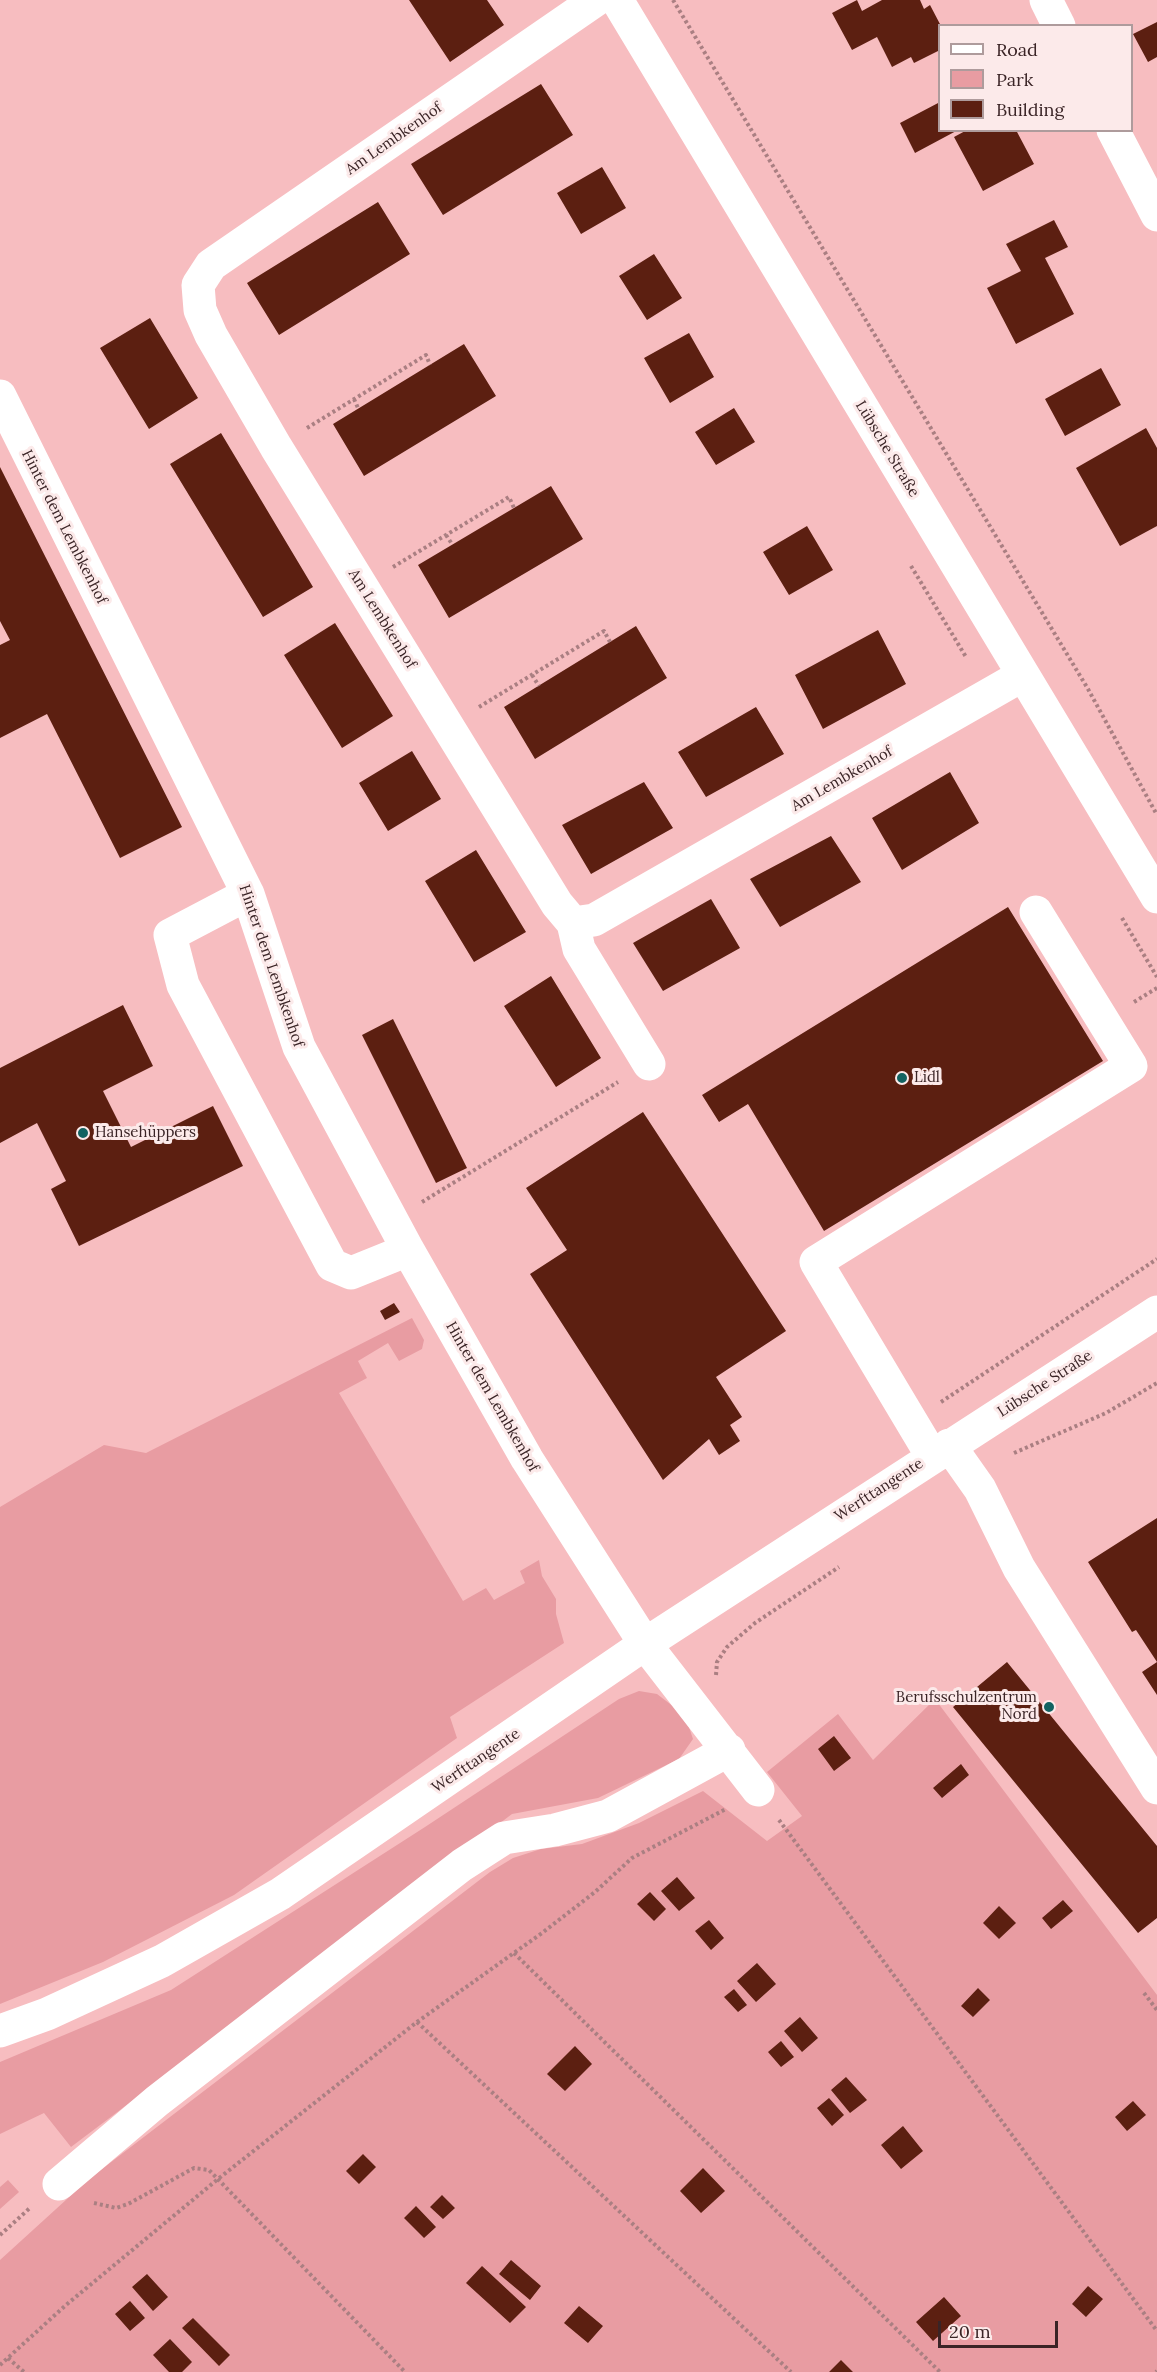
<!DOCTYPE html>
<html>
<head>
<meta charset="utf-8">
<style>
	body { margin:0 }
	#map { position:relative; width:1157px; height:2372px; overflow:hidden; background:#f7bdc0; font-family:Lora,serif }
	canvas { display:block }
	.legend { position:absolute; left:938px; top:24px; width:195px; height:108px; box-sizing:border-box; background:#fceaea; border:2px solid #ae9b9c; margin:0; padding:8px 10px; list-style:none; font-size:18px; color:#3a2426 }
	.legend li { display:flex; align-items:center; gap:12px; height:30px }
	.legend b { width:30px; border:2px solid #ae9b9c }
	.scale { position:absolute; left:938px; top:2321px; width:120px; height:27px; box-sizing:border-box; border:3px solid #3a2426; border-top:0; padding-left:8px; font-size:18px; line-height:21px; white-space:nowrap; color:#3a2426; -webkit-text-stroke:4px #fceaea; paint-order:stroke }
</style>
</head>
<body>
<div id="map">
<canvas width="1157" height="2372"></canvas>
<ul class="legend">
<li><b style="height:8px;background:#fff"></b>Road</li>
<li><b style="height:16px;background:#e89ca2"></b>Park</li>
<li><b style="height:16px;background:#5c1f11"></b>Building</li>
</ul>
<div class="scale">20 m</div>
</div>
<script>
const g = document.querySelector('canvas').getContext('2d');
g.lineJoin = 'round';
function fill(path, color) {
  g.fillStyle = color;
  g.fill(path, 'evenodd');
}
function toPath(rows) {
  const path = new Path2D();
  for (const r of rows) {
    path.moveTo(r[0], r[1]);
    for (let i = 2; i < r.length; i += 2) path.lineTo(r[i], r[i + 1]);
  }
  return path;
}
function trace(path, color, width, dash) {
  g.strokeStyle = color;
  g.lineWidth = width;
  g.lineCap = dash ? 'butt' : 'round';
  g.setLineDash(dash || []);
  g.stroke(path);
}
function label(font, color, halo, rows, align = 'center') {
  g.font = font + ' Lora,serif';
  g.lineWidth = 6;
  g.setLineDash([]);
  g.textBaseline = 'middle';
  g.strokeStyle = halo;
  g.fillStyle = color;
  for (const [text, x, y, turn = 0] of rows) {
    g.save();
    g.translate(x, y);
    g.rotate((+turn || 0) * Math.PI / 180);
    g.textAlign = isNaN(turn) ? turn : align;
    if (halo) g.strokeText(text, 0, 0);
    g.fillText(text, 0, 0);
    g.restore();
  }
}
fill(toPath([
	[412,1318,424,1340,422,1349,399,1361,388,1343,358,1361,367,1378,339,1393,463,1601,486,1588,494,1600,525,1583,520,1571,539,1560,542,1576,556,1599,556,1614,564,1643,450,1717,457,1738,234,1895,103,1962,0,2004,0,1507,104,1445,146,1453],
	[639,1691,657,1694,674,1707,689,1727,693,1739,679,1759,598,1798,512,1814,71,2147,44,2113,0,2134,0,2062,171,1990,425,1827,619,1699],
	[935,1699,1157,1995,1157,2372,0,2372,0,2260,89,2179,490,1872,513,1858,541,1849,582,1844,639,1823,703,1791,767,1841,802,1816,767,1772,838,1714,873,1760],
	[8,2180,19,2192,0,2209,0,2187]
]), '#e89ca2');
fill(toPath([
	[409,0,487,0,504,25,450,62],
	[857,0,862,11,882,0,920,0,924,9,930,5,941,26,940,50,914,63,911,57,892,67,877,37,852,50,832,13],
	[1157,22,1157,57,1148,62,1133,34],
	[541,84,573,135,443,215,411,164],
	[940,102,940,130,958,130,915,153,900,123],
	[967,130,1016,130,1034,164,983,191,954,137],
	[602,167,626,208,581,234,557,193],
	[378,202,410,254,279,335,247,283],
	[1054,220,1068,247,1045,258,1074,314,1016,344,987,288,1021,271,1006,244],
	[654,254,682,298,647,320,619,276],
	[150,318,198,398,149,429,100,348],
	[689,333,714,377,670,403,644,358],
	[464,344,496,396,364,476,333,424],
	[1101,368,1121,405,1065,436,1045,399],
	[734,408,755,442,716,465,695,432],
	[1146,428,1157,448,1157,526,1120,546,1076,468],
	[221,433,313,587,263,617,170,464],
	[0,467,182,827,120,858,47,714,0,738,0,645,10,640,0,621],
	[551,486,583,539,449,618,418,565],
	[807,526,833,570,789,595,763,552],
	[335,623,393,716,342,748,284,655],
	[636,626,667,678,535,759,504,707],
	[878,630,906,684,823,729,795,675],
	[756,707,784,754,706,797,678,752],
	[412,751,441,799,388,831,359,783],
	[950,772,979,823,902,870,872,818],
	[644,782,673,828,591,874,562,825],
	[831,836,861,882,780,927,750,879],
	[476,850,526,932,474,962,425,881],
	[711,899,740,948,663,991,633,943],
	[1008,907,1103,1061,824,1231,748,1104,719,1122,702,1095],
	[551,976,601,1058,556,1087,504,1006],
	[123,1005,153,1066,103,1091,131,1147,213,1106,243,1166,79,1246,51,1189,66,1181,37,1123,0,1143,0,1068],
	[393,1019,467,1168,436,1183,362,1035],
	[643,1112,786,1331,716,1377,742,1417,730,1425,740,1441,719,1455,709,1439,663,1480,530,1274,567,1250,526,1188],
	[394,1303,400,1312,385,1320,380,1311],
	[1157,1518,1157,1662,1136,1630,1132,1632,1088,1562],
	[1007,1662,1157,1846,1157,1918,1138,1933,953,1707],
	[1157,1662,1157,1695,1142,1672],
	[834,1736,851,1758,834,1771,818,1749],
	[961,1764,969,1775,942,1798,933,1788],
	[677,1877,695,1898,679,1911,661,1891],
	[650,1892,666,1909,654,1921,637,1904],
	[1063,1900,1073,1911,1051,1929,1042,1918],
	[999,1906,1016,1923,999,1939,983,1923],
	[709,1920,724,1938,711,1950,695,1931],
	[757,1963,776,1984,756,2002,737,1981],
	[978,1988,990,2000,973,2017,961,2006],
	[734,1989,747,2005,738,2012,724,1997],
	[800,2017,818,2038,802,2052,784,2031],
	[781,2041,794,2057,781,2067,768,2052],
	[575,2046,592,2064,565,2091,547,2074],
	[846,2077,867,2100,850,2113,831,2090],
	[829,2098,844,2115,832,2126,817,2108],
	[1133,2101,1146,2115,1127,2131,1115,2117],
	[903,2126,923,2151,901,2169,881,2145],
	[363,2154,376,2167,359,2184,346,2171],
	[703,2168,725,2191,701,2213,680,2191],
	[442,2195,455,2208,443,2219,430,2207],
	[416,2206,436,2227,424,2238,404,2218],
	[511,2260,541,2286,530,2300,499,2274],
	[482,2266,526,2307,510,2323,466,2283],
	[147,2274,168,2297,153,2311,132,2287],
	[1088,2286,1103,2299,1086,2317,1072,2304],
	[944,2297,961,2316,933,2341,916,2322],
	[130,2301,145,2318,130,2331,115,2314],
	[579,2306,603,2326,588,2343,564,2323],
	[193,2318,230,2355,219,2366,182,2328],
	[170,2339,192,2362,182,2372,169,2372,153,2355],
	[841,2360,853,2372,829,2372]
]), '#5c1f11');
trace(toPath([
	[673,0,1088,689,1157,815],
	[354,399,358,408],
	[307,428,426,355,430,365],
	[446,535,452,544],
	[911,566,966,657],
	[393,567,509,497,514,508],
	[532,675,539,686],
	[479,707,604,631,610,642],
	[1122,918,1157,977],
	[1134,1002,1157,988],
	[422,1202,618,1082],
	[941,1402,1157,1259],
	[1014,1453,1106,1413,1157,1383],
	[716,1675,717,1662,727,1647,755,1623,839,1567],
	[779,1820,1157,2331],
	[514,1953,940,2372],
	[1144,1993,1157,2010],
	[417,2022,791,2372],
	[94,2203,116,2208,128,2204,194,2168,209,2170,405,2372],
	[0,2235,31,2207],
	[8,2358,24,2372],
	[0,2365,66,2305,218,2179,417,2022,542,1933,595,1892,632,1858,726,1809],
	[1156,2372,1157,2371]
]), '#aa7f82', 4, [3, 3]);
trace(toPath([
	[596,0,211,265,198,285,200,310,211,335,276,447,557,904,573,923,579,949,649,1064],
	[617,0,1157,897],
	[1046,0,1059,26],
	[1113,130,1157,215],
	[0,396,248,894,299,1047,408,1250,527,1459,645,1644,758,1790],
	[248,894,170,935,183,985,332,1265,351,1273,408,1250],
	[573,923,594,920,1023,675],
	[949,1445,980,1489,1019,1568,1157,1788],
	[932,1456,816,1262,1131,1066,1036,912],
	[0,2031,47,2014,162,1961,280,1894,645,1644,1157,1312],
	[59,2184,157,2101,462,1865,504,1838,555,1830,608,1816,729,1750]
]), '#fff', 33);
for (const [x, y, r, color] of [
	[902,1078,6,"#126362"],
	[83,1133,6,"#126362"],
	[1049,1707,6,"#126362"]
]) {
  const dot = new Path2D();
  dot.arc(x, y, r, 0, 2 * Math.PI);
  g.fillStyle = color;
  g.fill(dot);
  trace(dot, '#fceaea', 2);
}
label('15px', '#3a2426', '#fceaea', [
	["Am Lembkenhof",394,139,-35],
	["Lübsche Straße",887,449,59],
	["Hinter dem Lembkenhof",64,527,63],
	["Am Lembkenhof",382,619,58],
	["Am Lembkenhof",842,779,-30],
	["Hinter dem Lembkenhof",271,966,71],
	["Lübsche Straße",1045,1384,-33],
	["Hinter dem Lembkenhof",492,1397,60],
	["Werfttangente",879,1490,-33],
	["Werfttangente",476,1761,-34]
]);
label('15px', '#3a2426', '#fceaea', [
	["Lidl",914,1078],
	["Hansehüppers",95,1133],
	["Berufsschulzentrum",1037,1698,"right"],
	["Nord",1037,1715,"right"]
], 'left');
</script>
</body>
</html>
